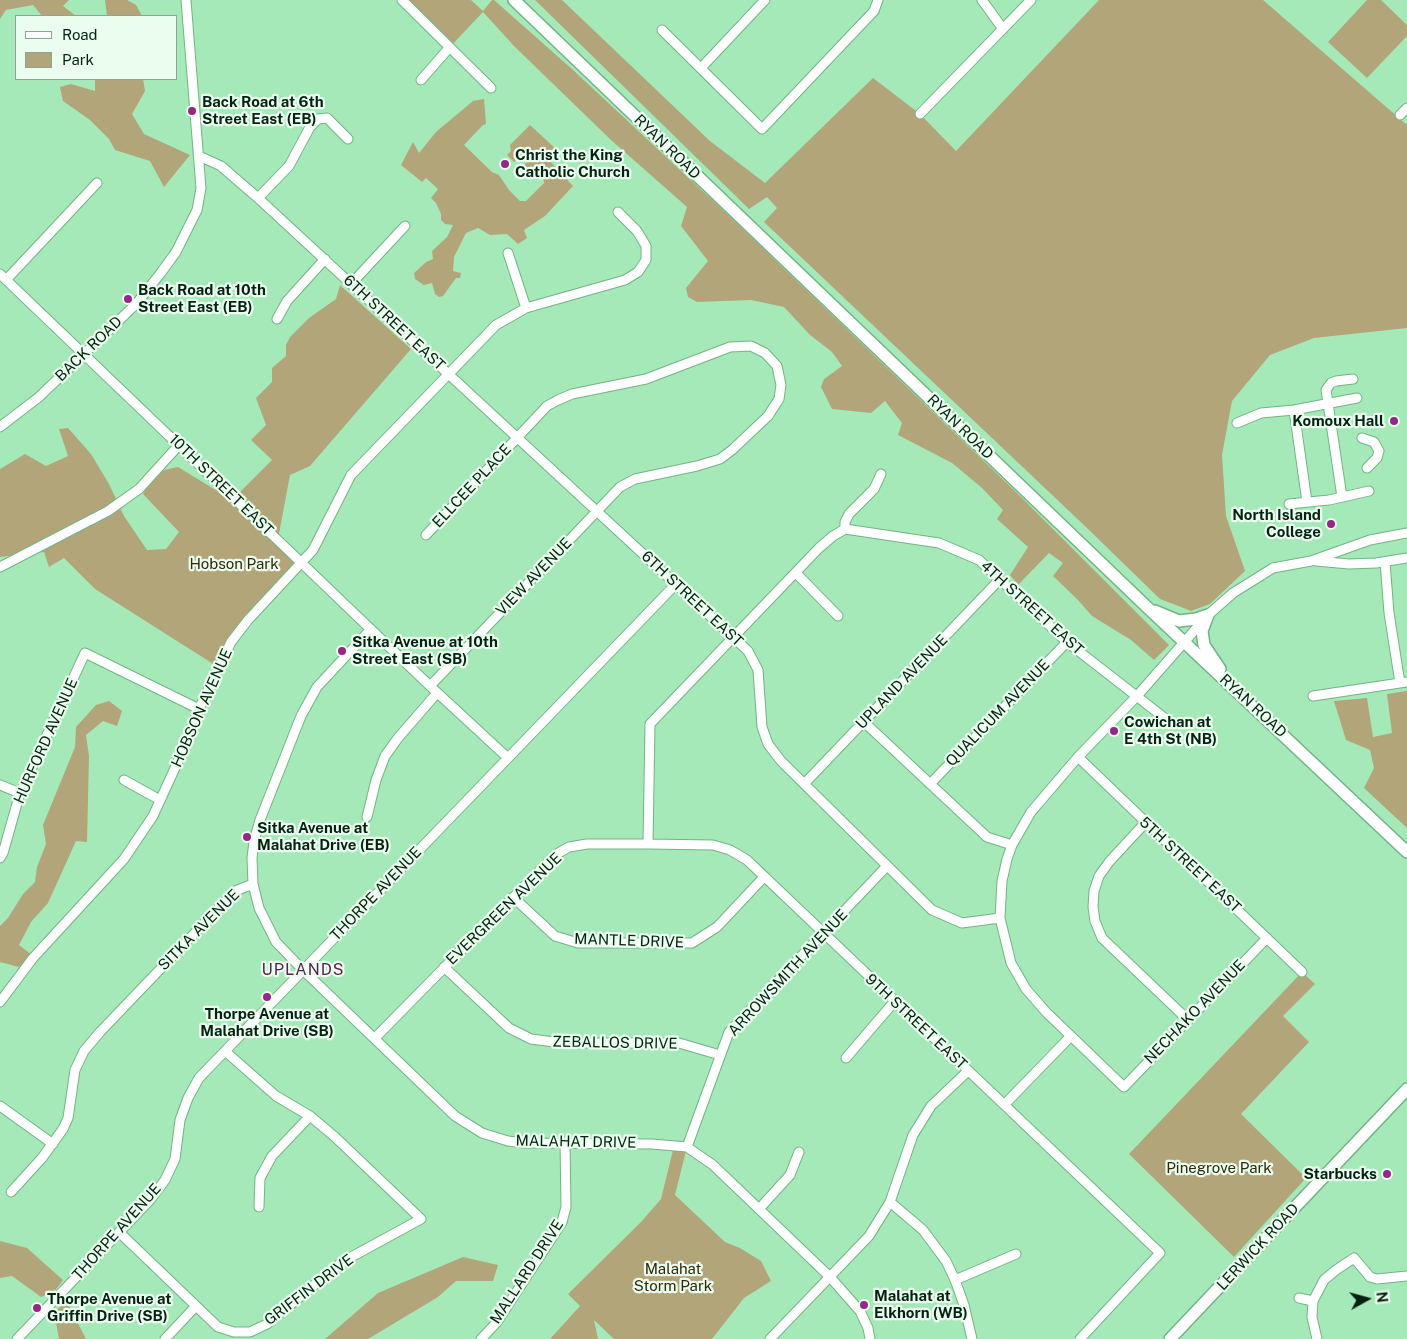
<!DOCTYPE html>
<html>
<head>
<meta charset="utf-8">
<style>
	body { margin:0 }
	#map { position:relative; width:1407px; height:1339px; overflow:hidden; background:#a6e9b8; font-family:"Public Sans",sans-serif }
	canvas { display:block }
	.legend { position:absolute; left:15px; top:15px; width:162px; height:65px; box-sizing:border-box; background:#eafdee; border:1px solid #8ea595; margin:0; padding:6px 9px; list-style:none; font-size:15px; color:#05210f }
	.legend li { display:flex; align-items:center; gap:10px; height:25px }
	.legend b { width:25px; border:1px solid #8ea595 }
	.north { position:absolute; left:1342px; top:1274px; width:50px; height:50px; -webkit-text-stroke:4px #eafdee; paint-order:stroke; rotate:83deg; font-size:14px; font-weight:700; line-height:20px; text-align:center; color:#05210f }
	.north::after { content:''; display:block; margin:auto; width:18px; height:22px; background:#05210f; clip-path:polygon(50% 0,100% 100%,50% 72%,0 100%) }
</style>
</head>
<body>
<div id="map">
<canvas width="1407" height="1339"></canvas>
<ul class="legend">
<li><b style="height:6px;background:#fff"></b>Road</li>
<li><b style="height:14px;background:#b3a57a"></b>Park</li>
</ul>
<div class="north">N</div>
</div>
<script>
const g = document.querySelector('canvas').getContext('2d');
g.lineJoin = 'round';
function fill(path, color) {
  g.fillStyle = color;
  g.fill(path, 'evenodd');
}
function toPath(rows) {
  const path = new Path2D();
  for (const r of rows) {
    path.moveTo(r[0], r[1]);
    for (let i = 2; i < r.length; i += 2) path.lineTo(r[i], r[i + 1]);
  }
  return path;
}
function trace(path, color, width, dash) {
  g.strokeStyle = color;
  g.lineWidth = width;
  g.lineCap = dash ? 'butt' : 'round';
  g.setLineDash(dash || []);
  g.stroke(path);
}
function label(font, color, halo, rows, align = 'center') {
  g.font = font + ' "Public Sans",sans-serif';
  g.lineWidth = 4.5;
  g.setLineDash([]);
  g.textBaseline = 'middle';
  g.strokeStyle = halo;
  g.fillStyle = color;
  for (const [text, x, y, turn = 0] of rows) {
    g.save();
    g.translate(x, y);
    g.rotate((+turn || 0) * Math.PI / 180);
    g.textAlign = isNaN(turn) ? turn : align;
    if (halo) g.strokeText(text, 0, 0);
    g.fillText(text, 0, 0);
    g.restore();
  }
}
fill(toPath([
	[0,0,69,0,63,6,76,16,42,16,33,5,6,10,0,19],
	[105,0,127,0,136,5,142,16,107,16],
	[402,0,471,0,483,11,492,0,494,0,572,69,724,211,1016,492,1169,645,1154,660,1131,640,1092,616,1077,599,1053,576,1063,563,1049,553,1018,585,1010,575,1028,547,997,519,1003,510,982,488,952,463,898,435,902,423,885,401,871,413,832,409,821,387,824,379,842,366,832,352,810,335,784,307,751,300,697,302,688,297,686,288,708,261,681,226,687,207,611,140,515,47,483,12,449,48],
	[535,0,562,0,710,141,765,183,873,78,920,114,956,151,1099,0,1263,0,1407,125,1407,328,1314,338,1270,355,1232,401,1222,455,1226,516,1245,571,1210,604,1191,611,1181,607,1160,599,1087,528,764,222,777,208,767,197,749,209],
	[1367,0,1381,0,1407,25,1407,36,1367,78,1328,42],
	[95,79,143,79,145,91,132,114,144,134,190,155,164,187,150,161,115,150,109,139,90,120,63,101,60,87,71,84,95,91],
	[484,99,486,124,483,125,464,145,492,172,499,175,509,190,520,201,526,201,544,183,543,177,531,166,528,169,524,165,531,158,528,154,520,162,517,159,514,162,507,155,511,151,510,145,530,125,555,148,547,158,573,186,545,216,524,230,527,238,518,244,507,234,490,235,478,228,466,233,454,257,453,271,461,273,460,278,456,278,443,296,439,297,435,294,432,283,424,285,415,279,414,273,426,262,433,259,432,251,447,237,453,225,445,224,441,220,441,214,436,203,431,198,438,189,426,178,422,182,401,165,413,142,419,153,436,132,473,101],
	[340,285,411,349,310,466,290,475,278,539,302,562,248,620,218,667,95,589,64,558,49,567,44,552,0,557,0,469,25,454,46,466,68,456,59,429,68,428,91,454,109,484,124,516,147,550,166,549,179,532,143,494,155,472,178,467,214,489,235,497,272,460,251,440,266,425,256,398,272,382,272,368,286,356,286,345,290,337,309,318,336,299],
	[1407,691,1407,828,1364,788,1374,768,1370,750,1346,740,1334,701,1367,698,1373,737,1392,733,1387,694],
	[109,701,122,711,117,726,103,721,86,735,89,756,87,842,76,841,48,903,31,922,19,945,32,955,19,967,0,962,0,926,8,918,23,894,35,882,37,867,46,844,43,825,75,747,76,727,96,705],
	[1302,972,1315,984,1283,1016,1309,1042,1241,1114,1306,1178,1234,1257,1129,1154],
	[674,1146,687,1147,675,1195,725,1242,740,1248,761,1261,771,1281,744,1298,712,1339,614,1339,594,1320,598,1339,550,1339,580,1306,568,1294,641,1222,661,1199],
	[0,1241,27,1248,63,1280,54,1292,41,1297,12,1276,0,1278],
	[463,1257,498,1265,493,1281,456,1281,438,1297,368,1339,325,1339,378,1293],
	[67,1302,86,1339,59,1339,54,1312]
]), '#b3a57a');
const minor = toPath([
	[402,0,491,88],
	[982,0,1003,29],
	[662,30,762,129,874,11,878,0],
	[701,68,765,0],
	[421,80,449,48],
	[920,114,1031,0],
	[1400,115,1407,108],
	[199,156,221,166,258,198,748,651,758,670,762,727,768,744,781,761,932,910,962,923,1000,918],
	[258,198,289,166,310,127,318,119,327,118,348,139],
	[508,253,526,308],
	[0,274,430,686,508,758],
	[6,280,97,183],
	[351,284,405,226],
	[277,319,287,301,325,259],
	[1294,410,1307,502],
	[1237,423,1261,413,1294,410,1357,398],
	[0,427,39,397,136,304,160,274,176,252,197,210,201,188,186,0],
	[1362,438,1374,442,1379,451,1377,458,1367,468],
	[1342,497,1326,390,1331,383,1336,381,1353,379],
	[1289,504,1329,500,1369,491],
	[845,529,939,543,979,560,1067,642,1171,723],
	[426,535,547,406,558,400,572,394,646,379,730,347,751,346,765,353,777,366,781,385,779,399,768,416,732,450,720,459,697,466,635,479,620,487,430,686],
	[1316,561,1349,564,1376,563,1407,558],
	[1385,562,1389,613,1400,683],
	[0,567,108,511,139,489,179,445],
	[796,573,838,616],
	[371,629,317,687,301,716,260,820,254,841,252,858,253,884,259,908,276,942,303,970,455,1116,482,1133,508,1141,524,1143,652,1144,687,1147,713,1165,830,1277,860,1311,868,1328,870,1339],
	[1313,696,1407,682],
	[864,722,987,837,1012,845],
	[1078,757,1302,972],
	[124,780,160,800],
	[804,784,1000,579],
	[930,784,1067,642],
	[0,785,20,793],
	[367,817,376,780,385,756,398,738,437,693],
	[1145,823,1109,862,1099,876,1094,891,1093,907,1095,921,1102,938,1187,1019],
	[648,844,713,845,730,850,747,860,1160,1253,1080,1339],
	[0,858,3,853,20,793,85,653,199,709],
	[513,897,555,936,578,943,692,943,717,927,764,877],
	[1267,938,1124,1087,1046,1012,1026,989,1011,963,1000,918,1002,881,1007,859,1012,845,1031,812,1078,757,1137,696,1208,615,1233,593,1273,568,1311,561,1370,540,1407,533],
	[444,967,509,1028,531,1039,562,1043,679,1043,720,1055],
	[0,1002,33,958,124,859,153,816,180,757,199,709,231,642,248,620,313,550,351,475,496,325,526,308,625,280,638,272,646,260,646,246,637,231,618,212],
	[375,1038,555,855,569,847,587,844,648,844,650,724,819,548,833,536,845,529,845,522,849,514,874,489,881,474],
	[846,1058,894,1002],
	[1005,1104,1070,1037],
	[0,1106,53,1144],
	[687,1147,729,1032,887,866],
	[11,1192,42,1158,63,1129,68,1118,75,1070,84,1051,100,1032,235,891,253,884],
	[890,1202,923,1230,946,1261,955,1280,964,1305,972,1339],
	[259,1207,260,1178,272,1156,310,1116],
	[759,1209,790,1175,799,1152],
	[119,1232,218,1327,234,1332,250,1332,267,1324,342,1262,421,1219,335,1137,310,1116,276,1096,225,1051],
	[955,1280,1016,1254],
	[1299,1298,1313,1301],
	[17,1339,150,1200,165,1180,175,1159,180,1120,188,1098,199,1078,676,584],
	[165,1339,196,1306],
	[481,1339,497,1322,562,1222,566,1207,565,1142],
	[770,1339,869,1236,890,1202,913,1135,931,1106,968,1071],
	[1317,1339,1312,1317,1313,1301,1324,1280,1336,1270,1354,1258,1370,1277,1377,1279,1407,1276]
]);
const major = toPath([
	[514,0,1148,608,1407,852],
	[1155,611,1179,621,1196,619,1208,615],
	[1208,615,1202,631,1204,645,1220,669],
	[1170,1339,1407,1089]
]);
trace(minor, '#72b485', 11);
trace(major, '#72b485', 14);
trace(minor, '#fff', 9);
trace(major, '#fff', 11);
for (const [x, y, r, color] of [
	[192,111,5,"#942788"],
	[505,164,5,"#942788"],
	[128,299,5,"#942788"],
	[1394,421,5,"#942788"],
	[1331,524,5,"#942788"],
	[342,651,5,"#942788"],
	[1114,731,5,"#942788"],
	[247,837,5,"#942788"],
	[267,997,5,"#942788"],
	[1387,1174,5,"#942788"],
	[864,1305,5,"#942788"],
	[37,1308,5,"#942788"]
]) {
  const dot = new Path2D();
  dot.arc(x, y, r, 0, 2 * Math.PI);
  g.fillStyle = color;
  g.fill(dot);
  trace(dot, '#eafdee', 2);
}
label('bold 15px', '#05210f', '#eafdee', [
	["Back Road at 6th",202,102],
	["Street East (EB)",202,119],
	["Christ the King",515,155],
	["Catholic Church",515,172],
	["Back Road at 10th",138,290],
	["Street East (EB)",138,307],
	["Komoux Hall",1384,421,"right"],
	["North Island",1321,515,"right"],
	["College",1321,532,"right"],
	["Sitka Avenue at 10th",352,642],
	["Street East (SB)",352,659],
	["Cowichan at",1124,722],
	["E 4th St (NB)",1124,739],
	["Sitka Avenue at",257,828],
	["Malahat Drive (EB)",257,845],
	["Thorpe Avenue at",267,1014,"center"],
	["Malahat Drive (SB)",267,1031,"center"],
	["Starbucks",1377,1174,"right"],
	["Malahat at",874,1296],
	["Elkhorn (WB)",874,1313],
	["Thorpe Avenue at",47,1299],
	["Griffin Drive (SB)",47,1316]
], 'left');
label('15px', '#05210f', '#eafdee', [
	["RYAN ROAD",667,147,44],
	["6TH STREET EAST",394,323,43],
	["BACK ROAD",89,349,-44],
	["RYAN ROAD",960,427,44],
	["10TH STREET EAST",221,485,44],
	["ELLCEE PLACE",472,486,-47],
	["VIEW AVENUE",534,577,-46],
	["6TH STREET EAST",692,599,43],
	["4TH STREET EAST",1032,608,42],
	["UPLAND AVENUE",902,682,-46],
	["RYAN ROAD",1253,706,43],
	["HOBSON AVENUE",202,708,-66],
	["QUALICUM AVENUE",998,713,-46],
	["HURFORD AVENUE",46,741,-66],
	["5TH STREET EAST",1190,865,43],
	["THORPE AVENUE",376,894,-46],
	["EVERGREEN AVENUE",504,909,-44],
	["SITKA AVENUE",199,930,-45],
	["MANTLE DRIVE",629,941,2],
	["ARROWSMITH AVENUE",788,973,-47],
	["NECHAKO AVENUE",1195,1012,-46],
	["9TH STREET EAST",916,1022,43],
	["ZEBALLOS DRIVE",615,1043,1],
	["MALAHAT DRIVE",576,1142,1],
	["THORPE AVENUE",117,1232,-48],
	["LERWICK ROAD",1258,1247,-47],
	["MALLARD DRIVE",527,1272,-57],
	["GRIFFIN DRIVE",309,1290,-37]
]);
label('15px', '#31280a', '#eafdee', [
	["Hobson Park",234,564],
	["Pinegrove Park",1219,1168],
	["Malahat",673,1269],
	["Storm Park",673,1286]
]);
g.letterSpacing = '1px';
label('16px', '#56214f', '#eafdee', [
	["UPLANDS",303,970]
]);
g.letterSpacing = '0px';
</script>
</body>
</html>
